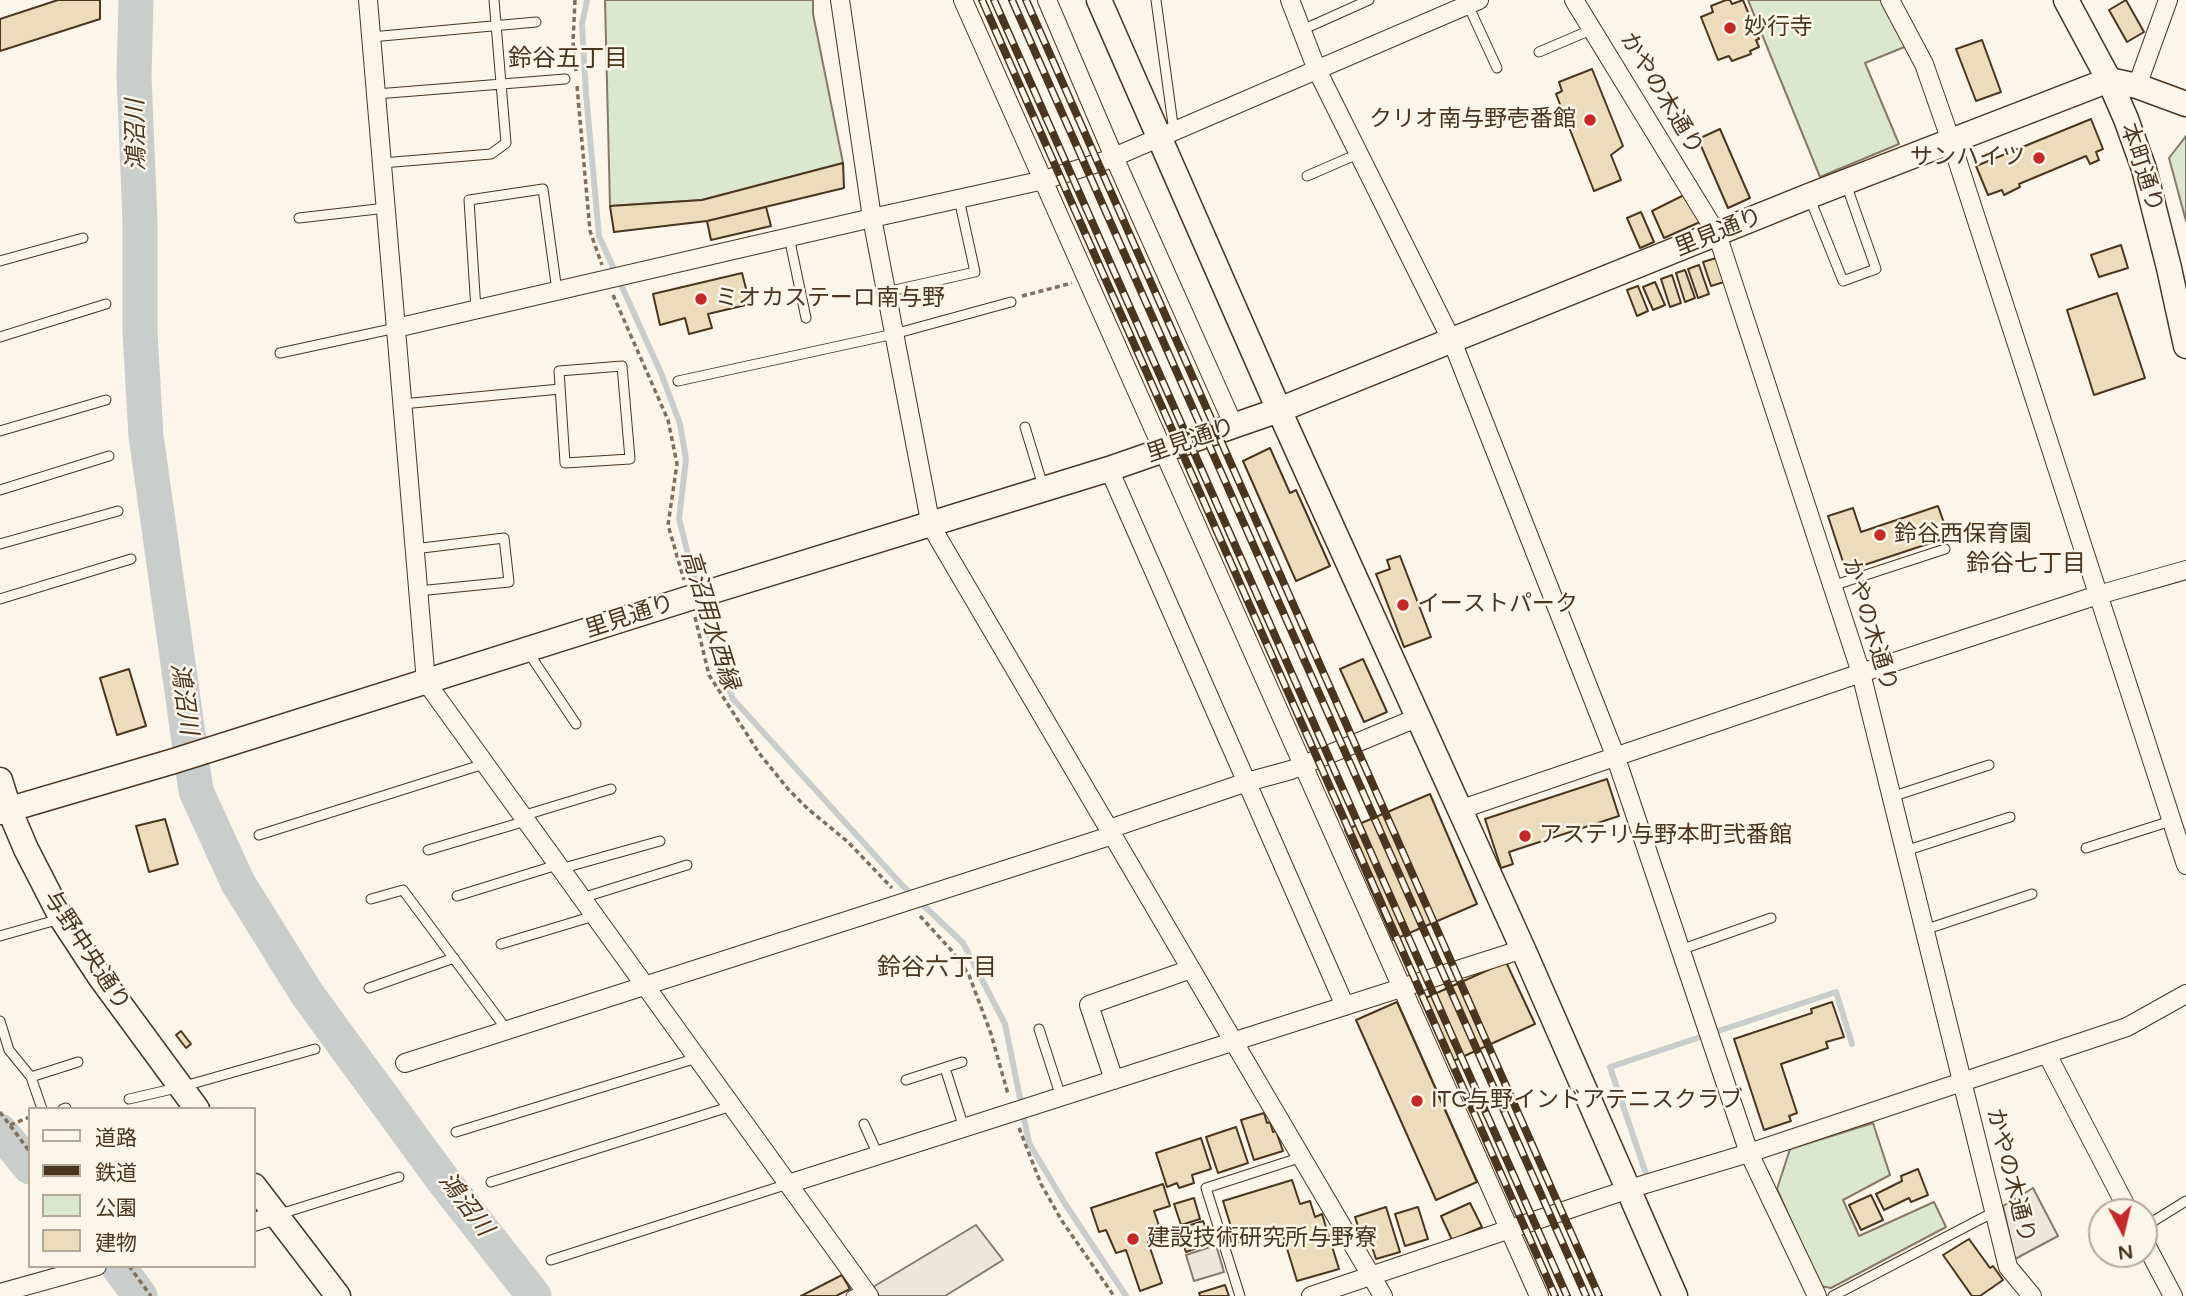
<!DOCTYPE html>
<html>
<head>
<meta charset="utf-8">
<style>
	body { margin:0 }
	#map { position:relative; width:2186px; height:1296px; overflow:hidden; background:#fbf6e9; font-family:"Varela Round","Noto Sans JP",sans-serif }
	canvas { display:block }
	.legend { position:absolute; left:28px; top:1107px; width:228px; height:161px; box-sizing:border-box; background:#fbf6e9; border:2px solid #b4a999; margin:0; padding:9px 12px; list-style:none; font-size:21px; color:#4a3520 }
	.legend li { display:flex; align-items:center; gap:14px; height:35px }
	.legend b { width:35px; border:2px solid #b4a999 }
	.north { position:absolute; left:2088px; top:1198px; width:70px; height:70px; box-sizing:border-box; background:#fbf6e9; border:2px solid #b4a999; border-radius:50%; rotate:173deg; font-size:19px; font-weight:700; line-height:28px; text-align:center; color:#4a3520 }
	.north::after { content:''; display:block; margin:auto; width:24px; height:32px; background:#c62828; clip-path:polygon(50% 0,100% 100%,50% 72%,0 100%) }
</style>
</head>
<body>
<div id="map">
<canvas width="2186" height="1296"></canvas>
<ul class="legend">
<li><b style="height:9px;background:#fbf6e9"></b>道路</li>
<li><b style="height:9px;background:#4a3520"></b>鉄道</li>
<li><b style="height:19px;background:#dce7d0"></b>公園</li>
<li><b style="height:19px;background:#ecdcbc"></b>建物</li>
</ul>
<div class="north">N</div>
</div>
<script>
const g = document.querySelector('canvas').getContext('2d');
g.lineJoin = 'round';
function fill(path, color) {
  g.fillStyle = color;
  g.fill(path, 'evenodd');
}
function toPath(rows) {
  const path = new Path2D();
  for (const r of rows) {
    path.moveTo(r[0], r[1]);
    for (let i = 2; i < r.length; i += 2) path.lineTo(r[i], r[i + 1]);
  }
  return path;
}
function trace(path, color, width, dash) {
  g.strokeStyle = color;
  g.lineWidth = width;
  g.lineCap = dash ? 'butt' : 'round';
  g.setLineDash(dash || []);
  g.stroke(path);
}
function label(font, color, halo, rows, align = 'center') {
  g.font = font + ' "Varela Round","Noto Sans JP",sans-serif';
  g.lineWidth = 5;
  g.setLineDash([]);
  g.textBaseline = 'middle';
  g.strokeStyle = halo;
  g.fillStyle = color;
  for (const [text, x, y, turn = 0] of rows) {
    g.save();
    g.translate(x, y);
    g.rotate((+turn || 0) * Math.PI / 180);
    g.textAlign = isNaN(turn) ? turn : align;
    if (halo) g.strokeText(text, 0, 0);
    g.fillText(text, 0, 0);
    g.restore();
  }
}
const green = toPath([
	[605,0,813,0,813,14,843,163,702,200,610,206,605,0],
	[1748,0,1883,0,1907,46,1865,63,1899,144,1820,177,1748,0],
	[2186,136,2186,221,2169,158,2186,136],
	[1873,1123,1890,1175,1843,1200,1859,1236,1934,1202,1946,1227,1831,1288,1820,1286,1777,1189,1790,1149,1873,1123]
]);
fill(green, '#dce7d0');
trace(green, '#887966', 2);
const parking = toPath([
	[2033,1188,2058,1236,2015,1259,2003,1206,2033,1188],
	[976,1225,1003,1260,945,1296,879,1296,873,1287,976,1225],
	[1216,1245,1224,1272,1194,1281,1186,1255,1216,1245]
]);
fill(parking, '#ede7d9');
trace(parking, '#887966', 2);
trace(toPath([
	[587,0,582,24,586,94,599,236,661,373,680,424,686,459,679,519,697,589],
	[700,599,714,652,733,699,901,884,963,943,1005,1024,1029,1143,1064,1202,1126,1296],
	[1646,1174,1610,1067,1836,992,1852,1044]
]), '#c9cecd', 6);
trace(toPath([
	[136,0,134,76,140,220,140,333,146,436,196,791,238,883,307,994,443,1180,534,1296],
	[0,1131,30,1167],
	[118,1266,140,1296]
]), '#c9cecd', 35);
const building = toPath([
	[58,0,100,0,100,19,0,51,0,19,58,0],
	[1726,0,1730,0,1732,4,1743,0,1759,39,1756,40,1759,47,1750,51,1751,54,1732,61,1729,56,1718,60,1701,17,1713,12,1711,6,1726,0],
	[2126,0,2144,32,2127,42,2109,10,2126,0],
	[1982,40,2001,92,1976,101,1956,49,1982,40],
	[1592,69,1623,146,1611,155,1621,180,1594,191,1556,94,1562,91,1559,82,1592,69],
	[2091,119,2103,149,2096,152,2099,160,2090,164,2086,156,2019,184,2020,187,2004,195,2002,190,1988,195,1976,166,2091,119],
	[1720,129,1750,198,1728,208,1698,139,1720,129],
	[843,163,844,188,707,221,614,232,610,206,702,200,843,163],
	[1684,195,1700,222,1664,238,1652,211,1684,195],
	[766,207,771,226,711,240,707,221,766,207],
	[1641,212,1654,242,1640,248,1627,218,1641,212],
	[2121,245,2128,268,2099,277,2091,255,2121,245],
	[1716,258,1724,282,1711,286,1703,262,1716,258],
	[1699,265,1709,294,1698,298,1688,269,1699,265],
	[1685,270,1695,298,1685,302,1676,273,1685,270],
	[742,273,750,304,708,314,712,328,689,334,685,318,660,325,653,294,742,273],
	[1672,275,1681,303,1670,307,1661,279,1672,275],
	[1655,282,1665,305,1653,310,1643,287,1655,282],
	[1638,286,1648,311,1637,316,1627,290,1638,286],
	[2117,293,2145,378,2094,395,2067,310,2117,293],
	[1270,448,1290,493,1296,490,1330,566,1296,581,1243,461,1270,448],
	[1938,506,1949,537,1846,571,1828,516,1853,508,1861,532,1938,506],
	[1400,556,1431,637,1404,647,1376,574,1390,569,1387,560,1400,556],
	[1363,659,1387,712,1364,722,1340,669,1363,659],
	[129,669,146,726,117,735,100,678,129,669],
	[1607,779,1619,816,1509,852,1513,864,1501,868,1485,819,1607,779],
	[1430,794,1477,904,1393,940,1345,830,1430,794],
	[165,819,178,864,149,872,136,826,165,819],
	[1506,962,1535,1024,1449,1063,1421,1000,1506,962],
	[1397,1002,1477,1182,1436,1200,1356,1020,1397,1002],
	[1832,1002,1844,1037,1826,1042,1828,1048,1781,1064,1797,1113,1789,1116,1791,1121,1764,1130,1734,1039,1812,1013,1811,1009,1832,1002],
	[181,1031,191,1044,186,1048,176,1035,181,1031],
	[1264,1113,1267,1123,1270,1122,1273,1132,1276,1131,1283,1151,1254,1160,1241,1120,1264,1113],
	[1236,1127,1248,1163,1218,1173,1206,1137,1236,1127],
	[1201,1138,1211,1169,1192,1175,1194,1183,1179,1188,1177,1183,1167,1187,1156,1153,1201,1138],
	[1918,1169,1928,1195,1911,1202,1909,1198,1884,1210,1876,1194,1902,1181,1901,1176,1918,1169],
	[1292,1180,1300,1204,1310,1201,1315,1217,1322,1214,1339,1269,1297,1281,1281,1229,1236,1243,1223,1201,1292,1180],
	[1163,1184,1170,1206,1154,1211,1163,1237,1148,1242,1162,1283,1140,1291,1126,1250,1116,1253,1106,1230,1099,1232,1091,1208,1163,1184],
	[1871,1195,1883,1220,1861,1230,1849,1205,1871,1195],
	[1194,1198,1200,1219,1181,1225,1174,1204,1194,1198],
	[1470,1203,1482,1227,1452,1240,1441,1216,1470,1203],
	[1386,1207,1400,1252,1376,1259,1370,1241,1367,1242,1363,1228,1359,1229,1355,1217,1386,1207],
	[1418,1207,1428,1239,1405,1246,1395,1214,1418,1207],
	[1203,1221,1207,1231,1182,1240,1178,1229,1203,1221],
	[1207,1233,1211,1243,1186,1252,1182,1241,1207,1233],
	[1969,1239,1990,1268,1993,1266,2003,1280,1980,1296,1972,1296,1943,1255,1969,1239],
	[842,1275,850,1289,836,1296,801,1296,842,1275],
	[1225,1285,1229,1296,1200,1296,1199,1293,1225,1285]
]);
fill(building, '#ecdcbc');
trace(building, '#4a3520', 2);
const lane = toPath([
	[1156,0,1174,132],
	[1468,5,1497,68],
	[1302,30,1369,0],
	[371,37,536,22],
	[1539,52,1593,29],
	[376,94,565,79],
	[382,163,491,154,506,143,494,0],
	[1307,176,1360,153],
	[1810,199,1843,281,1876,269,1846,184],
	[299,218,386,208],
	[789,237,806,318],
	[0,261,83,238],
	[886,292,975,272,959,199],
	[476,310,469,200,543,189,557,291],
	[0,337,106,304],
	[280,353,396,328],
	[622,366,630,459,565,463,559,371,622,366],
	[678,381,894,334,1011,302],
	[402,404,560,389],
	[1025,427,1043,486],
	[0,431,106,400],
	[0,490,109,456],
	[0,544,118,511],
	[414,549,504,538,509,582,418,591],
	[1832,586,1945,549],
	[0,599,131,559],
	[528,652,576,724],
	[1891,797,1989,765],
	[522,816,611,789],
	[259,835,484,764],
	[2086,848,2171,821],
	[428,850,526,821],
	[1905,851,2010,817],
	[560,869,660,841],
	[457,896,557,865],
	[582,898,687,865],
	[371,899,403,890,507,1030],
	[1924,930,2032,894],
	[0,936,60,919],
	[501,944,594,916],
	[1680,950,1771,918],
	[369,988,454,958],
	[0,1021,9,1050,31,1077,42,1109],
	[1039,1029,1061,1097],
	[945,1068,964,1128],
	[31,1077,78,1062],
	[906,1080,962,1062],
	[129,1099,181,1087,315,1049],
	[63,1109,66,1108],
	[864,1124,878,1155],
	[456,1132,697,1058],
	[491,1182,732,1106],
	[280,1214,399,1177],
	[2144,1227,2186,1201],
	[551,1260,788,1184],
	[851,1296,864,1289],
	[1240,1296,1206,1188,1302,1157],
	[1833,1296,1994,1212]
]);
const street = toPath([
	[368,0,426,682,869,1296],
	[840,0,872,218,931,526,1383,1296],
	[963,0,1539,1296],
	[1047,0,1114,157,1234,426],
	[1290,0,1317,70,1452,341,1615,755,1749,1153,1817,1296],
	[1574,0,1717,234,1861,673,2008,1267,2032,1296],
	[1890,0,1924,64,1951,141,2186,865],
	[2137,86,2168,0],
	[396,328,872,218,1044,180,1107,160,1479,0],
	[1109,469,1345,1006],
	[1459,810,1861,673,2098,595,2186,570],
	[1109,829,1247,782,1291,770,1419,717],
	[2047,1054,2129,1212],
	[405,1063,1113,835],
	[1114,1080,1089,1005,1191,969],
	[788,1184,1523,949],
	[254,1222,277,1215],
	[2144,1241,2173,1296],
	[0,1293,97,1266],
	[1311,1296,1629,1189,1749,1153,2127,1027,2186,994]
]);
const secondary = toPath([
	[1099,0,1279,410,1523,949,1675,1296],
	[2066,0,2109,80,2126,119,2144,169,2169,268,2186,346],
	[0,780,9,809,26,849,62,919,100,977,197,1109],
	[0,812,174,761,690,598,1109,469,1279,410,1809,196,2109,80,2137,86,2186,104],
	[254,1186,338,1296]
]);
trace(lane, '#4a3520', 11);
trace(street, '#4a3520', 20);
trace(secondary, '#4a3520', 27);
trace(toPath([
	[575,0,573,42,576,71],
	[577,86,590,231,602,265],
	[613,295,668,420,677,464,668,525,684,580],
	[1022,296,1072,283],
	[695,617,709,675,759,753,788,789,808,809,848,842,892,888],
	[920,916,952,951,969,975,991,1034,1008,1094],
	[0,1112,30,1152],
	[10,1125,30,1117],
	[1019,1128,1041,1184,1062,1221,1114,1296],
	[129,1266,151,1296]
]), '#7f6f5c', 3.5, [5, 3.5]);
trace(lane, '#fbf6e9', 9);
trace(street, '#fbf6e9', 18);
trace(secondary, '#fbf6e9', 24);
const rail = toPath([
	[982,0,1555,1296],
	[994,0,1567,1296],
	[1012,0,1586,1296],
	[1026,0,1599,1296]
]);
trace(rail, '#4a3520', 8);
trace(rail, '#fbf6e9', 5, [16]);
for (const [x, y, r, color] of [
	[1730,28,7,"#c62828"],
	[1590,120,7,"#c62828"],
	[2039,158,7,"#c62828"],
	[701,299,7,"#c62828"],
	[1880,535,7,"#c62828"],
	[1403,605,7,"#c62828"],
	[1525,836,7,"#c62828"],
	[1417,1101,7,"#c62828"],
	[1133,1239,7,"#c62828"]
]) {
  const dot = new Path2D();
  dot.arc(x, y, r, 0, 2 * Math.PI);
  g.fillStyle = color;
  g.fill(dot);
  trace(dot, '#fbf6e9', 2.5);
}
label('23px', '#4a3520', '#fbf6e9', [
	["妙行寺",1744,28],
	["クリオ南与野壱番館",1576,120,"right"],
	["サンハイツ",2025,158,"right"],
	["ミオカステーロ南与野",715,299],
	["鈴谷西保育園",1894,535],
	["イーストパーク",1417,605],
	["アステリ与野本町弐番館",1539,836],
	["ITC与野インドアテニスクラブ",1431,1101],
	["建設技術研究所与野寮",1147,1239]
], 'left');
label('23px', '#4a3520', '#fbf6e9', [
	["かやの木通り",1661,94,59],
	["本町通り",2141,168,72],
	["里見通り",1719,233,-22],
	["里見通り",1191,441,-19],
	["里見通り",630,617,-18],
	["かやの木通り",1869,625,73],
	["与野中央通り",86,951,57],
	["かやの木通り",2010,1176,76]
]);
label('24px', '#4a3520', '#fbf6e9', [
	["鈴谷五丁目",568,60],
	["鈴谷七丁目",2026,565],
	["鈴谷六丁目",937,969]
]);
label('italic 24px', '#4a3520', '#fbf6e9', [
	["鴻沼川",137,135,-91],
	["高沼用水西縁",709,620,73],
	["鴻沼川",183,699,82],
	["鴻沼川",465,1205,53]
]);
</script>
</body>
</html>
